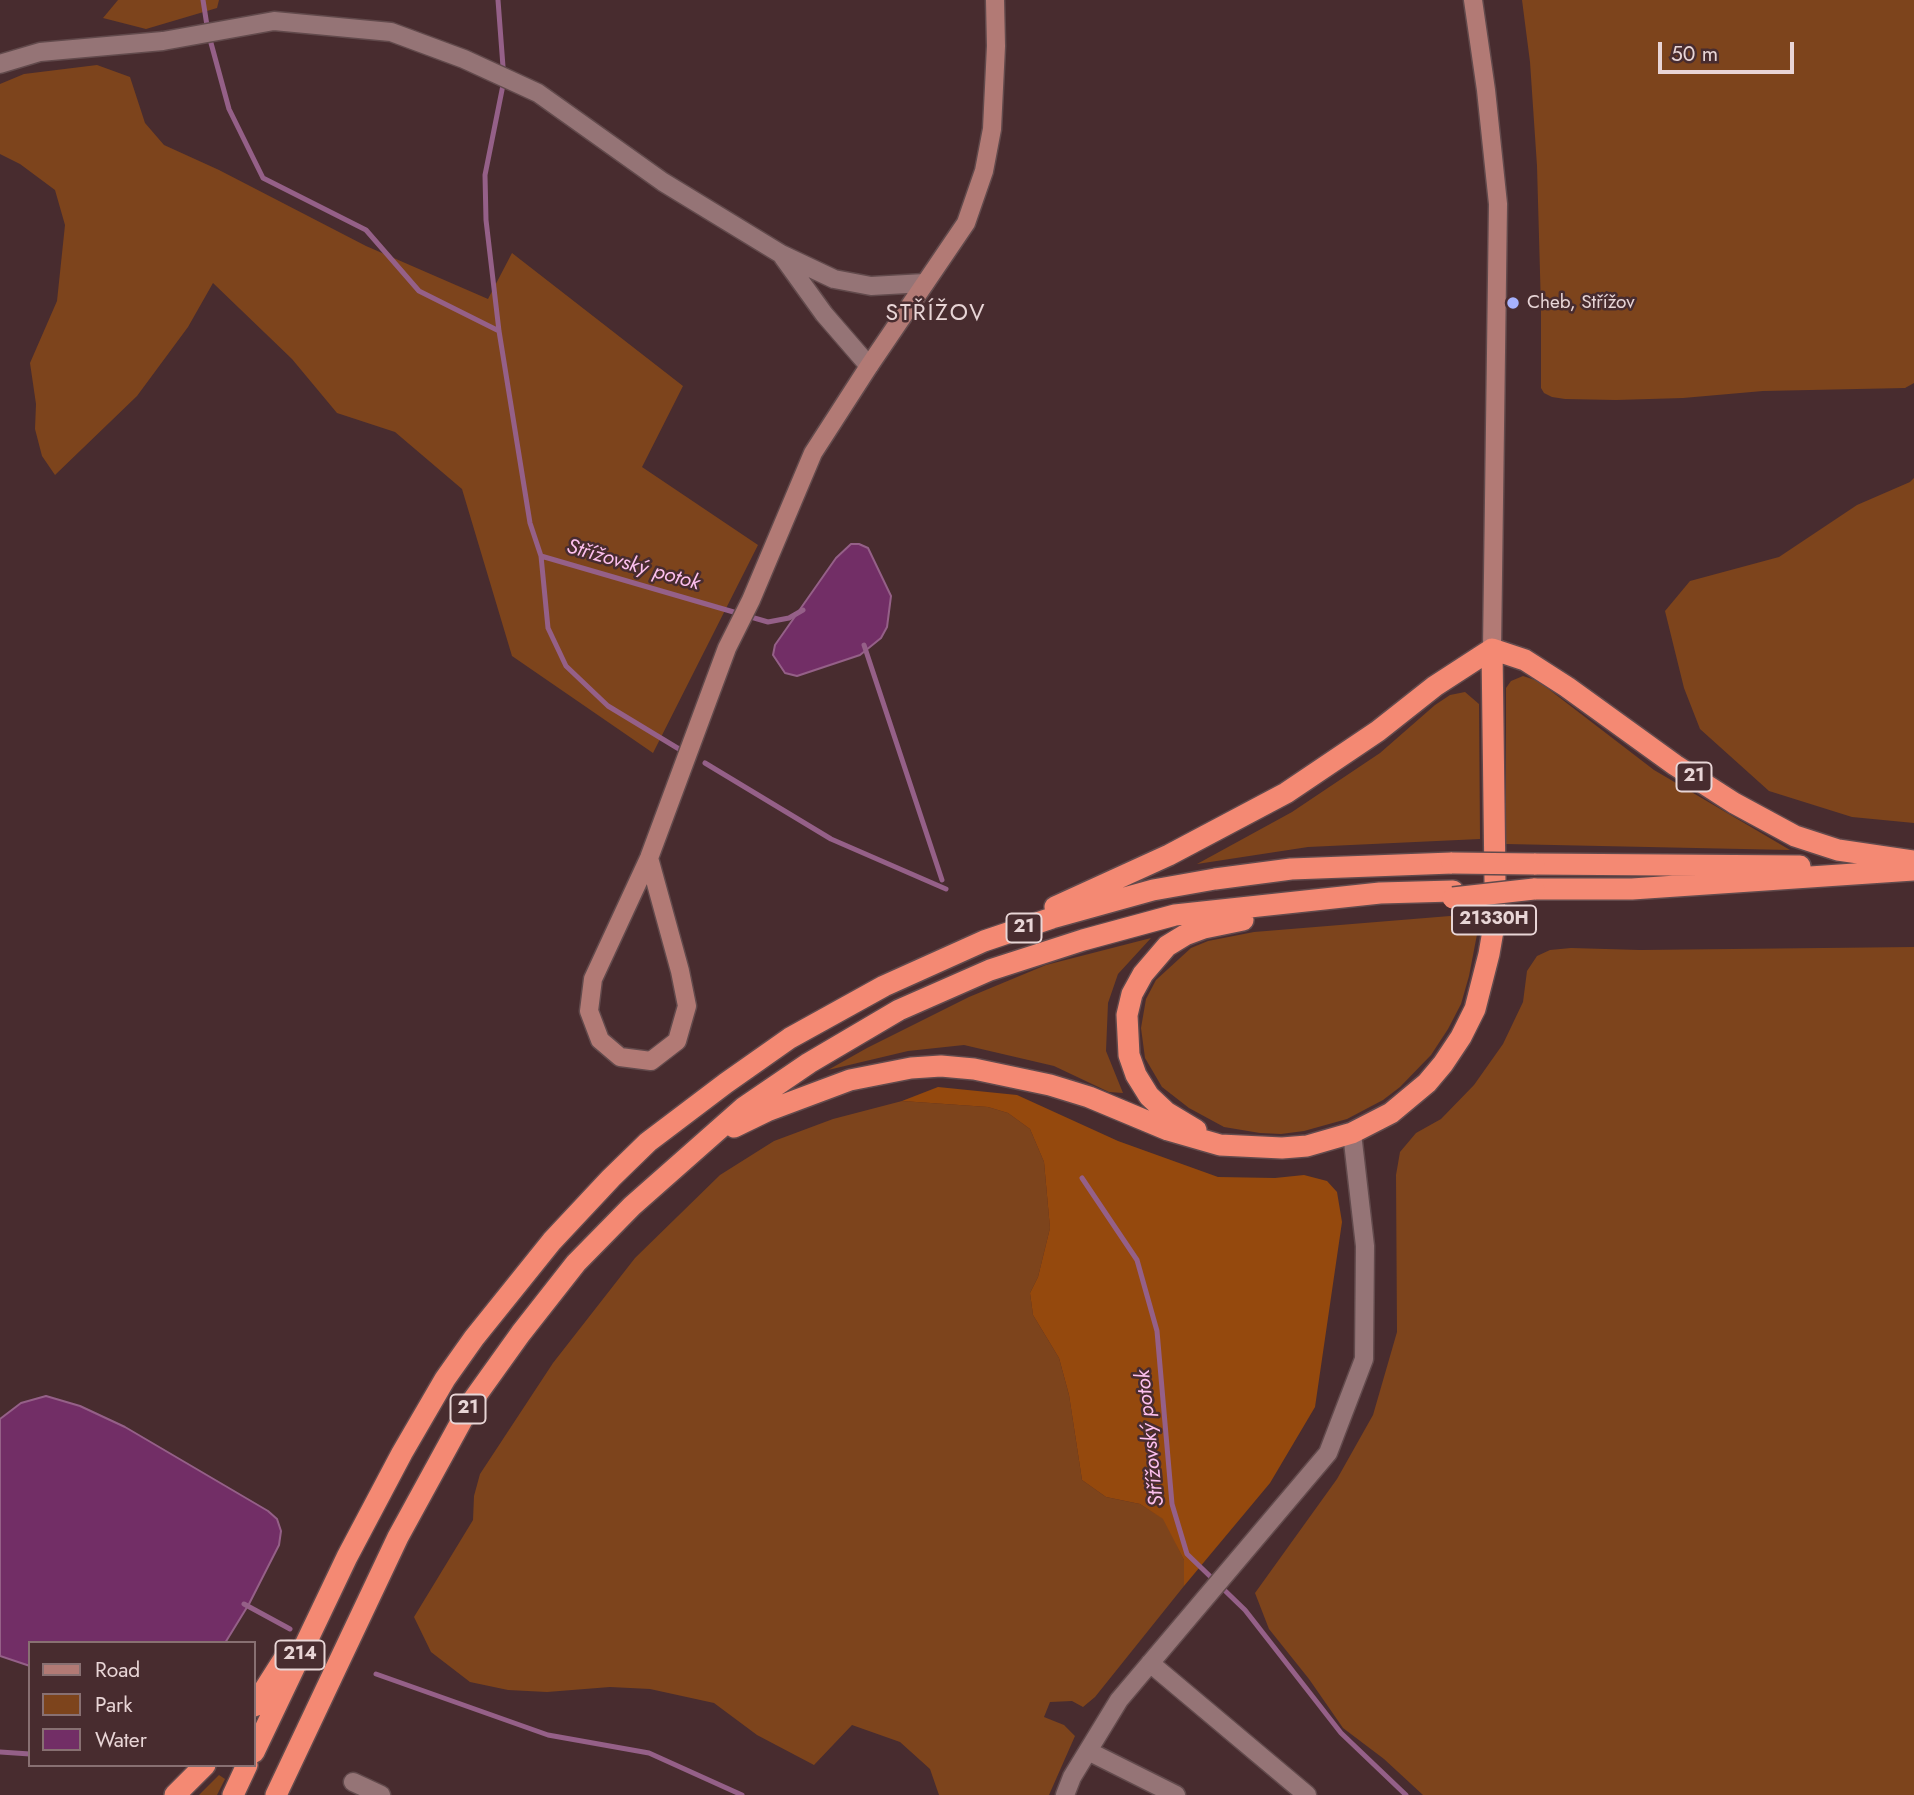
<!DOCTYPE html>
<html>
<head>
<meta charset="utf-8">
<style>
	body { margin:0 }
	#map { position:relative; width:1914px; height:1795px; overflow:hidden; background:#482c2f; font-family:Jost,sans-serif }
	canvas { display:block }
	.legend { position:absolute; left:28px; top:1641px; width:228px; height:126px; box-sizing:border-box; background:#482c2f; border:2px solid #887072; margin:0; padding:9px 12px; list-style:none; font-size:21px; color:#e8d5d6 }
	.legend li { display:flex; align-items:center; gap:14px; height:35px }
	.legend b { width:35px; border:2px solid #887072 }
	.scale { position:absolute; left:1658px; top:42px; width:136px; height:32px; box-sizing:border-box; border:4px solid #e8d5d6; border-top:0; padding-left:9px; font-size:21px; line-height:24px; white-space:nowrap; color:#e8d5d6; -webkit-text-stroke:5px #482c2f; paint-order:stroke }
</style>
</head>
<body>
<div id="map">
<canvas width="1914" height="1795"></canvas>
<ul class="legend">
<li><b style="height:9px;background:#b27a75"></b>Road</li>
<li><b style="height:19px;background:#7d441c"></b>Park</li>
<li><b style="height:19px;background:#722e66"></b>Water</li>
</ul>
<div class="scale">50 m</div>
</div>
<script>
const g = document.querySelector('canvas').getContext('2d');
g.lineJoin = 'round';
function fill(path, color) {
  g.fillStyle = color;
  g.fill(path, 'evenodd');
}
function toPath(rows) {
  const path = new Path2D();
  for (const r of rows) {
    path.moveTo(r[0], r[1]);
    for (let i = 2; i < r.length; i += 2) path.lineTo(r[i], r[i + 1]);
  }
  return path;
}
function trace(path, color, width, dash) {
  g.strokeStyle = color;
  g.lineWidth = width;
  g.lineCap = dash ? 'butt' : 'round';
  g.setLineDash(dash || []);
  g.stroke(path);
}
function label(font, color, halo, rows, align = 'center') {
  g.font = font + ' Jost,sans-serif';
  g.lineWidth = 5;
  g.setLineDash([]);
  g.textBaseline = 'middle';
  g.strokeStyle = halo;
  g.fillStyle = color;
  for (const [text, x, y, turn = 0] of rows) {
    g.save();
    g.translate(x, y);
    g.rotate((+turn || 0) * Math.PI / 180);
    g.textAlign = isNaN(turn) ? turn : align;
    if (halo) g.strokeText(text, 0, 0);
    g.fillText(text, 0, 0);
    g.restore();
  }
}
fill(toPath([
	[118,0,219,0,217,8,146,29,103,18],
	[1522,0,1914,0,1914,383,1905,388,1763,391,1683,398,1616,400,1565,399,1552,397,1544,393,1541,388,1541,308,1537,166,1530,62],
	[97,65,130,77,145,123,164,145,219,170,366,246,488,299,512,253,683,386,642,467,758,545,653,753,512,656,462,489,395,432,337,413,292,359,213,283,188,327,137,396,55,475,42,456,35,429,36,404,30,363,57,301,65,225,55,190,20,164,0,154,0,84,24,74],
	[1914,478,1914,823,1852,817,1769,791,1700,729,1684,688,1665,611,1690,581,1779,557,1857,505,1910,482],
	[1523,676,1538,681,1654,770,1790,850,1506,844,1506,688,1511,681],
	[1465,692,1479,704,1480,839,1308,847,1197,864,1292,812,1380,753,1435,705,1450,695],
	[1450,916,1479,924,1469,976,1461,1004,1448,1029,1431,1055,1400,1087,1383,1100,1347,1119,1304,1131,1281,1134,1260,1133,1224,1127,1189,1108,1162,1087,1145,1058,1141,1028,1146,999,1156,980,1191,948,1208,941,1254,932],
	[1151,938,1118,974,1108,1003,1106,1051,1123,1093,1109,1092,1054,1066,964,1045,908,1051,828,1070,867,1048,969,997,1046,965],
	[1914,947,1914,1795,1423,1795,1384,1759,1343,1728,1309,1679,1269,1629,1255,1593,1337,1479,1373,1415,1397,1332,1396,1175,1400,1152,1416,1133,1441,1119,1474,1085,1503,1044,1523,1002,1527,971,1537,956,1550,950,1571,948,1640,950],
	[902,1101,988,1107,1008,1113,1030,1129,1044,1162,1050,1228,1038,1277,1030,1293,1033,1315,1059,1358,1069,1395,1082,1480,1106,1497,1140,1504,1164,1519,1184,1560,1184,1586,1095,1697,1083,1707,1072,1701,1050,1702,1044,1717,1064,1725,1075,1736,1049,1795,939,1795,930,1769,900,1742,852,1725,814,1765,757,1735,714,1703,650,1689,610,1687,547,1692,508,1690,470,1682,431,1652,414,1617,473,1520,474,1496,480,1474,553,1363,635,1258,720,1175,774,1141,833,1119],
	[219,1775,225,1779,217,1795,199,1795]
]), '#7d441c');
fill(toPath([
	[938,1087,1017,1095,1118,1141,1218,1177,1275,1178,1304,1175,1327,1181,1337,1192,1342,1222,1315,1407,1270,1483,1184,1586,1184,1560,1163,1519,1140,1504,1106,1497,1082,1480,1069,1395,1059,1358,1033,1315,1030,1293,1038,1277,1050,1228,1044,1162,1030,1129,1008,1113,988,1107,902,1101]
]), '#95490d');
const water = toPath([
	[851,544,859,544,868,548,891,596,887,627,881,638,860,655,797,676,785,673,773,655,775,645,836,558,851,544],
	[46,1396,80,1406,125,1427,268,1511,277,1519,281,1531,279,1545,249,1604,225,1643,30,1643,30,1666,0,1656,0,1419,21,1403,46,1396]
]);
fill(water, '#722e66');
trace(water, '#956088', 2);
trace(toPath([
	[203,0,208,32,229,109,263,178,366,230,419,291,499,331],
	[498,0,504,80,485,175,486,220,499,331,530,523,541,556,768,622,789,618,803,610],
	[541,556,548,628,566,666,608,706,679,749],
	[864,645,942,880],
	[705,763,831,839,946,889],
	[1082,1178,1137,1260,1157,1331,1172,1504,1187,1554,1245,1610,1341,1733,1406,1795],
	[244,1604,290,1629],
	[376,1674,548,1735,649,1753,742,1795],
	[0,1752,30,1754]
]), '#956088', 5);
const street = toPath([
	[0,64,40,52,163,41,274,21,391,32,464,59,538,93,663,182,781,254,834,279,871,286,925,283],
	[783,257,824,314,869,366],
	[1150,1663,1307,1795],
	[1088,1751,1176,1795],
	[353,1782,381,1795],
	[1065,1795,1072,1777,1119,1700,1328,1453,1364,1359,1365,1246,1352,1133]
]);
const secondary = toPath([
	[1473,0,1486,90,1498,204,1492,649],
	[649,858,680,971,687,1006,677,1041,651,1061,620,1057,600,1040,589,1011,593,979,649,858,727,648,751,600,813,453,869,366,966,223,984,171,992,129,996,46,995,0]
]);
const highway = toPath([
	[1492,649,1525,660,1567,687,1675,765,1734,803,1795,836,1838,850,1914,861],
	[1534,864,1800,866],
	[1534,889,1632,889,1914,870],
	[1055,907,1169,855,1286,793,1378,731,1435,686,1492,649],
	[734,1127,767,1111,850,1080,911,1068,941,1066,974,1069,1050,1085,1089,1097,1168,1130,1220,1145,1282,1148,1307,1146,1352,1133,1391,1113,1427,1083,1443,1064,1461,1037,1475,1009,1489,954,1494,925,1495,882,1492,649],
	[1196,1130,1166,1112,1149,1096,1136,1075,1129,1055,1127,1015,1132,994,1143,974,1167,946,1185,935,1204,928,1243,920],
	[254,1706,289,1651],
	[254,1752,347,1557,402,1453,445,1379,474,1338,552,1241,611,1178,648,1142,726,1083,790,1038,884,986,984,941,1052,918,1153,890,1215,879,1291,869,1452,863],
	[175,1795,205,1765],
	[233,1795,247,1765],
	[276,1795,398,1537,473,1400,521,1333,576,1263,632,1206,743,1108,809,1063,899,1010,990,970,1083,940,1175,915,1380,893,1453,891]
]);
trace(street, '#624a4c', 21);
trace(secondary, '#624a4c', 21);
trace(highway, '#624a4c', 24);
trace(street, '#957476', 18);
trace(secondary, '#b27a75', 18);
trace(highway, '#f48973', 21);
const highwayBridge = toPath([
	[1452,863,1534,864],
	[1453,898,1534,889]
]);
trace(highwayBridge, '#624a4c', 24, []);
trace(highwayBridge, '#f48973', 21);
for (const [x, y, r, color] of [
	[1513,303,7,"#a6b1fc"]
]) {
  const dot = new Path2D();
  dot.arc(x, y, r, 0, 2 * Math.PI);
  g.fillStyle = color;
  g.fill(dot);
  trace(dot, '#482c2f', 2.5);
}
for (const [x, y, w] of [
	[1694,777,35],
	[1494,920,84],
	[1024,928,35],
	[468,1409,35],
	[300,1655,49]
]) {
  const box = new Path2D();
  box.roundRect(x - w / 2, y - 14.5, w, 29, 5);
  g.fillStyle = '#482c2f';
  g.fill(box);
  trace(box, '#e8d5d6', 2);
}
label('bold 18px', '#e8d5d6', null, [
	["21",1694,777],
	["21330H",1494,920],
	["21",1024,928],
	["21",468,1409],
	["214",300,1655]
]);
label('19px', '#e8d5d6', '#482c2f', [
	["Cheb, Střížov",1527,303]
], 'left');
label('italic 21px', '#fcbfed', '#482c2f', [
	["Střížovský potok",633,566,16],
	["Střížovský potok",1151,1438,-96]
]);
g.letterSpacing = '2px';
label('23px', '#e8d5d6', '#482c2f', [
	["STŘÍŽOV",936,314]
]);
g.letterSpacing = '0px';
</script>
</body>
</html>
